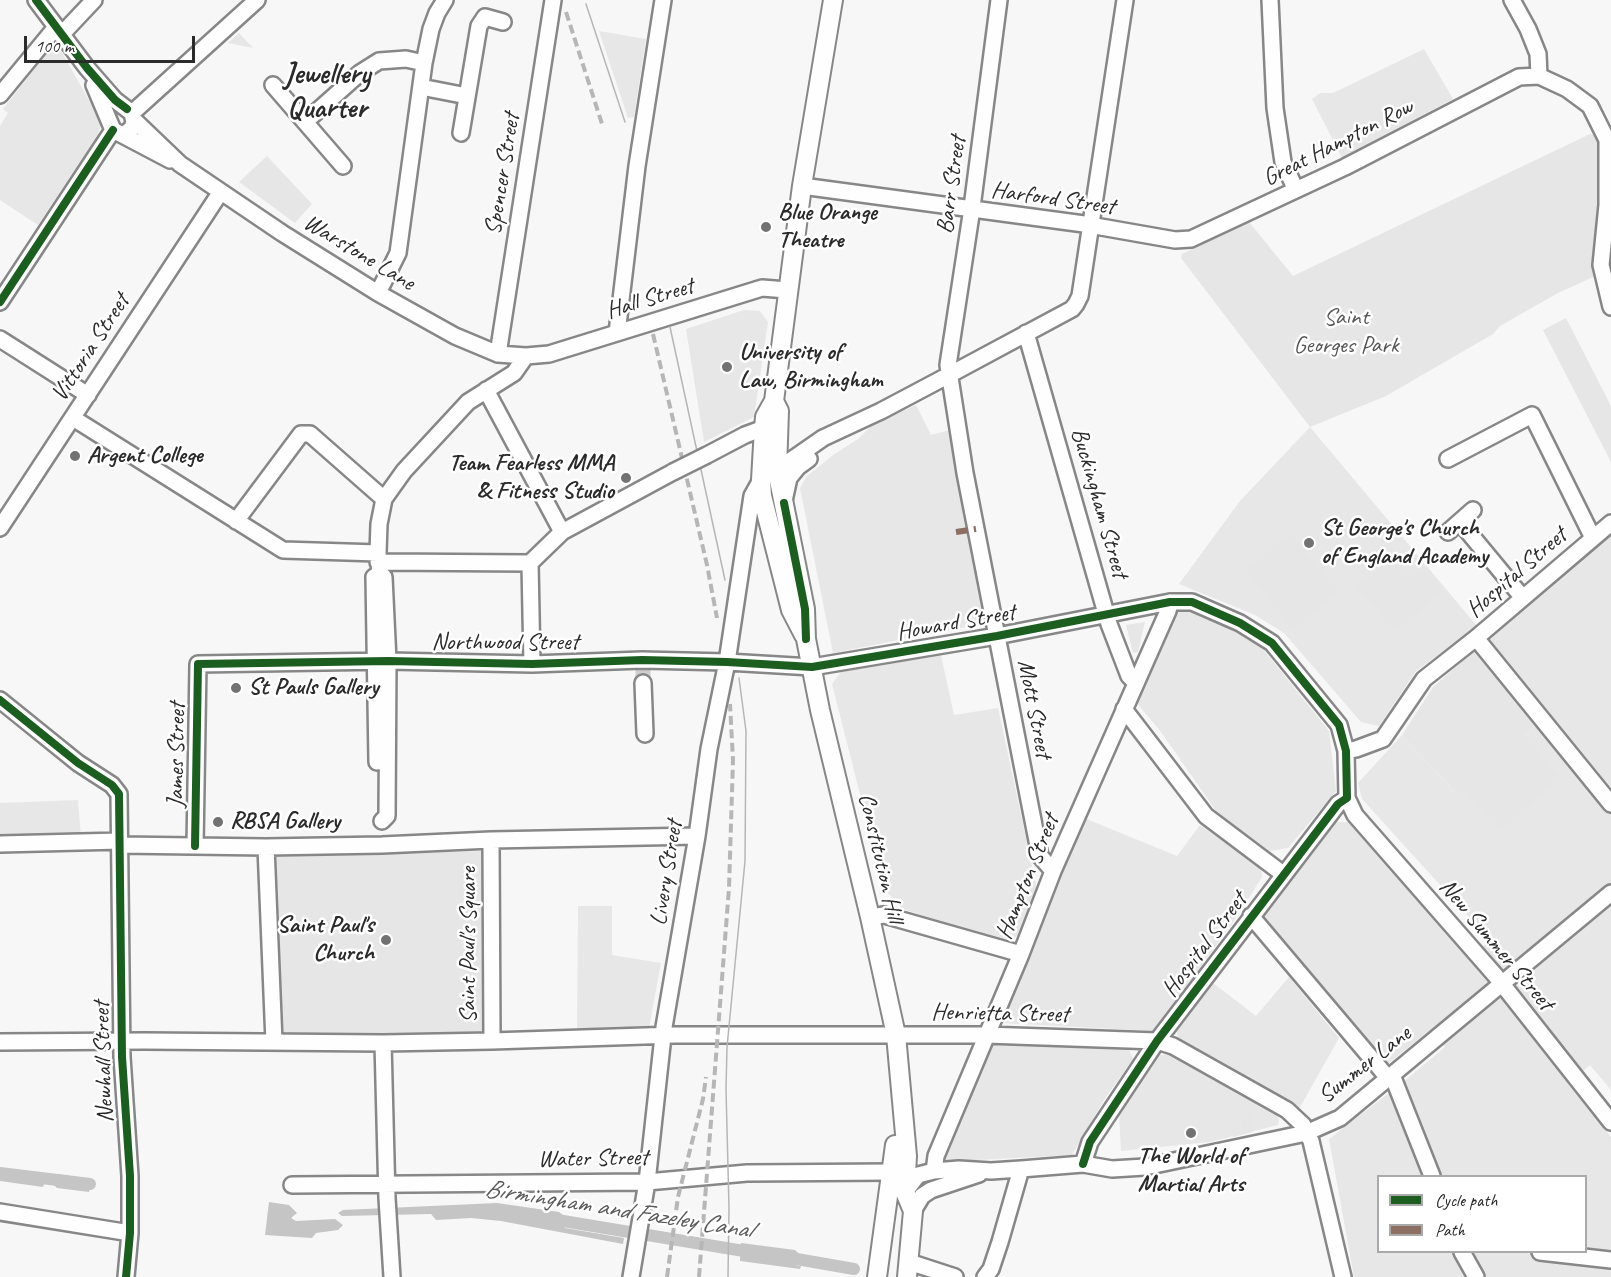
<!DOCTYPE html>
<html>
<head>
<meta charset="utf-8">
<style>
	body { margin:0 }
	#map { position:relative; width:1611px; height:1277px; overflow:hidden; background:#f7f7f7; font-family:Caveat,sans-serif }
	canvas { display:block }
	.legend { position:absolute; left:1377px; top:1175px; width:210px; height:78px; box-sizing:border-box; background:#fff; border:2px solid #aaa; margin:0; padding:8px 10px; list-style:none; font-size:18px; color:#2b2b2b }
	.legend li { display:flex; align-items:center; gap:12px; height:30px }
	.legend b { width:30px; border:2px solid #aaa }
	.scale { position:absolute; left:24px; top:36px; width:171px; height:27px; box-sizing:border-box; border:3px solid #2b2b2b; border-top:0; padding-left:8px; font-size:18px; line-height:21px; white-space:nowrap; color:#2b2b2b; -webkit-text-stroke:4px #fff; paint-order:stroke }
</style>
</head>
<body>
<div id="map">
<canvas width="1611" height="1277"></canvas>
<ul class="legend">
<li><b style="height:8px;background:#1b5e20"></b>Cycle path</li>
<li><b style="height:8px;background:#8d6e63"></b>Path</li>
</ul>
<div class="scale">100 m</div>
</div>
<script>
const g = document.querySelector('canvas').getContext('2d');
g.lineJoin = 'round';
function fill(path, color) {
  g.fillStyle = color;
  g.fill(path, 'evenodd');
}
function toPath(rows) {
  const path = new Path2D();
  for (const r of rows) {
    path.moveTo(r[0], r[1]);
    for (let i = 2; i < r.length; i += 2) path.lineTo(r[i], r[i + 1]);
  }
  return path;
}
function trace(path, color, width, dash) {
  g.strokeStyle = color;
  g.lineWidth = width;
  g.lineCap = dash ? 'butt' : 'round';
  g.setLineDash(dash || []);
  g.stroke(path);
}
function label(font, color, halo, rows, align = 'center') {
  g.font = font + ' Caveat,sans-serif';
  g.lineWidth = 5;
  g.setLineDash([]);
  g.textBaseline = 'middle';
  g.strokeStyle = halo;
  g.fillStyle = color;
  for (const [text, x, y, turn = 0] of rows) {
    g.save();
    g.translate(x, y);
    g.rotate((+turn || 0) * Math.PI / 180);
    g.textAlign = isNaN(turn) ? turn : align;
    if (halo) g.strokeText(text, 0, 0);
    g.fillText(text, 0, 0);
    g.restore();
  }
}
fill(toPath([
	[599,31,646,39,634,117,628,118],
	[57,44,102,123,96,138,38,225,0,200,0,126,8,113,3,109,52,46],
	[1424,49,1453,99,1342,158,1312,99,1320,93,1333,93],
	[744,310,760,311,768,322,754,417,704,442,686,329],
	[916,405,931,435,950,430,984,616,981,624,833,653,800,488,806,477,833,455,858,439,872,425],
	[1310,427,1477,626,1416,671,1379,726,1361,722,1284,633,1255,615,1179,584,1240,501],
	[1611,534,1611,1090,1590,1065,1568,1084,1611,1137,1611,1277,1354,1277,1329,1139,1402,1083,1445,1047,1429,1031,1385,1066,1263,916,1332,822,1348,822,1470,959,1490,940,1362,799,1358,783,1402,735,1457,794,1548,715,1486,636],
	[1378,1176,1586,1176,1586,1252,1378,1252],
	[1178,607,1256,640,1329,731,1336,791,1288,848,1270,851,1219,815,1161,732,1136,702],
	[941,655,954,715,998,708,1037,889,1017,936,1003,943,903,909,884,889,832,684,841,672],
	[78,800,81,838,0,838,0,803],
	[1084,818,1177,856,1200,825,1261,867,1262,877,1236,918,1154,1031,1001,1023,1047,900],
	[578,906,612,906,612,955,661,963,649,1028,577,1030],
	[1289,977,1339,1038,1299,1109,1229,1066,1178,1039,1176,1028,1213,983,1256,1016],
	[992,1041,1128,1047,1133,1059,1106,1097,1072,1155,939,1162],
	[1168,1054,1277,1116,1279,1120,1278,1125,1210,1142,1121,1151,1119,1114,1159,1055]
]), '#e7e7e7');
fill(toPath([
	[239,33,253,48,228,43],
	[1590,134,1601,137,1593,277,1558,293,1500,326,1493,334,1386,396,1310,427,1181,258,1182,254,1249,222,1293,276],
	[267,156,312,204,295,223,239,182],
	[1566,318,1611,406,1611,462,1543,330],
	[1290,534,1338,591,1293,628,1246,571],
	[1393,556,1411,578,1423,569,1442,591,1395,631,1357,586],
	[1145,622,1138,652,1133,653,1126,625],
	[1474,651,1535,726,1524,736,1560,778,1499,830,1464,789,1457,794,1402,735,1433,687],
	[482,851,486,1032,283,1036,275,856],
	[1249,1106,1253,1132,1233,1137,1231,1123,1234,1123,1237,1132,1244,1130,1242,1121,1248,1119,1246,1110]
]), '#e6e6e6');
fill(toPath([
	[57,1174,91,1179,89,1192,57,1188,51,1182,43,1179],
	[0,1177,44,1184,43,1187,0,1181],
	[269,1202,289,1205,297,1213,291,1218,296,1221,335,1219,343,1225,338,1230,316,1233,312,1238,265,1235],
	[497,1203,559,1212,572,1222,561,1224,565,1228,624,1238,623,1244,501,1221,471,1218,436,1220,431,1214,342,1216,338,1213,343,1210],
	[741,1243,795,1250,807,1261,796,1263,795,1265,801,1266,800,1269,740,1261]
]), '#c5c5c5');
trace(toPath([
	[0,1173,90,1184],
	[557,1220,756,1253],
	[791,1258,854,1269]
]), '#c5c5c5', 12);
trace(toPath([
	[643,666,643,683]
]), '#cecece', 15, [15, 8]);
const minor = toPath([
	[36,0,87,68,115,100,132,113,134,122,132,128,126,133,121,134],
	[999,0,971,215,948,365,965,473,1040,856,1053,871],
	[1270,0,1275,108,1283,162,1296,190],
	[1512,0,1528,29,1538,54,1539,76],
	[61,35,94,0],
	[94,85,113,130,170,160],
	[273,85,305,122],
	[421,87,467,96],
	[0,95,56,27],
	[132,113,257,0],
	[134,120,180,164,282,233,378,293,455,336,498,354,526,356,549,354,762,288,787,290],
	[461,133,479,26,485,17,503,22],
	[343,166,305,122,360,73,379,61,406,59,424,63],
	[802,186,1084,224,1175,240,1191,239,1345,167,1519,77,1539,76,1567,89,1590,106,1607,140,1607,205,1601,265,1611,307],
	[378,293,398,253,424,63,431,29,437,13,445,0],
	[0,302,113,130],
	[617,333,637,166,663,0],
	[1026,333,1109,624,1129,676,1135,682],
	[0,339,88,395],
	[498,354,553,0],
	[486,390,562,532,673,472],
	[73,418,283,550,378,553],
	[707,455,745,435,764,428],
	[1448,459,1532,415,1590,532,1595,536],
	[777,470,823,438,881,411,949,375,1072,309,1076,304,1080,296,1125,0],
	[784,501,789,478,798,467,809,459],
	[236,521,301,434,310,434,384,499],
	[1460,522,1523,598],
	[0,528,220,193],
	[1448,532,1473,510],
	[378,562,530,563],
	[530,563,532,664],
	[530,563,562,532],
	[1476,638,1611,804],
	[643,683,645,734],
	[0,700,78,763,112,785,119,794,122,1057,130,1176,130,1233,126,1277],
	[1124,709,1206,816,1283,874],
	[1346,751,1356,749,1383,739,1424,679,1476,638,1611,523],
	[377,762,374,577,380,573],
	[1347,798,1355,815,1495,975,1611,1122],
	[382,821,387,816,388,661,384,577,380,573,378,553,379,524,384,499,404,471,468,402,514,373,526,356],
	[491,840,697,836],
	[0,844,120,841],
	[195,846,198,664,388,661,532,664,642,660,727,662,812,667,997,636,1170,602,1192,602,1240,623,1272,643,1339,725,1346,751,1347,798,1338,804,1157,1041,1090,1142,1083,1164],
	[266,847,274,1042],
	[1251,916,1388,1078],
	[870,917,884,915,1021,954],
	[492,1041,675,1035,986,1035,1157,1041,1173,1046,1287,1110,1303,1125,1311,1141,1343,1277],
	[0,1042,144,1041,383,1043,492,1041,491,840,382,845,266,847,120,845],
	[383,1043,387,1198,392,1277],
	[1392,1075,1432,1176],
	[934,1171,936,1156,1021,954,1053,871,1168,611,1170,602],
	[292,1185,647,1182,747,1173,893,1172],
	[905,1192,918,1175,934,1171,959,1169,991,1171,1021,1169,1083,1164,1112,1169,1145,1167,1306,1133,1340,1118,1611,893],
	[913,1211,922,1196,931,1190,979,1174],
	[0,1212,130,1233],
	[1462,1252,1476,1277],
	[1540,1252,1611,1260],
	[909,1262,955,1277],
	[631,1277,647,1182,664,1027,697,836,709,749,727,662,752,496,761,480],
	[985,1277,991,1269,1000,1242,1021,1169]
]);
const major = toPath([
	[774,401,779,411,777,470,805,609,806,639,820,710,870,917,896,1035,907,1156,905,1192,913,1211,907,1277],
	[804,635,791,610,762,496,761,480,764,428,765,417,774,401,802,186,833,0],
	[877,1277,895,1145]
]);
trace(minor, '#878787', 20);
trace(major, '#878787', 22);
trace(minor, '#fefefe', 15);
trace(major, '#fefefe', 18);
trace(toPath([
	[586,4,625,122],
	[670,327,725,580],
	[728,1277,729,1208,726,1089,727,1047,745,861,746,731,739,678]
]), '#b6b6b6', 1.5);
trace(toPath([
	[566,12,603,127],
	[653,334,707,565,717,618],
	[667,1277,678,1197,703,1099,706,1077],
	[699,1277,729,888,733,760,730,704]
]), '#b6b6b6', 4, [9, 4.5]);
const minorBridge = toPath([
	[673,472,707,455]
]);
trace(minorBridge, '#878787', 20, []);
trace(minorBridge, '#fefefe', 15);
trace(toPath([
	[956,532,976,529]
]), '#8d6e63', 6, [12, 6]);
trace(toPath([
	[36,0,87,68,115,100,127,109],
	[0,302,113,130],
	[784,503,805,609,806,639],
	[0,700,78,763,112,785,119,794,122,1057,130,1176,130,1233,126,1277],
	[195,846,198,664,388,661,532,664,642,660,727,662,812,667,997,636,1170,602,1192,602,1240,623,1272,643,1339,725,1346,751,1347,798,1338,804,1157,1041,1090,1142,1083,1164]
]), '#1b5e20', 8);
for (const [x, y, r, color] of [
	[766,227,6,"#727272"],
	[727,367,6,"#727272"],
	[75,456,6,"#727272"],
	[626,478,6,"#727272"],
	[1309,543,6,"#727272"],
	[236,688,6,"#727272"],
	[218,822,6,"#727272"],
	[386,940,6,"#727272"],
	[1191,1133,6,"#727272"]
]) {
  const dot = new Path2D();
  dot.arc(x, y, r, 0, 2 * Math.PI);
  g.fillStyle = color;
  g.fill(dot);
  trace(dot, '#fff', 2);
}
label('24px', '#2b2b2b', '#fff', [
	["Great Hampton Row",1338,143,-27],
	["Spencer Street",503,174,-81],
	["Barr Street",952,185,-82],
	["Harford Street",1053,199,8],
	["Warstone Lane",359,253,31],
	["Hall Street",650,299,-17],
	["Vittoria Street",91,348,-57],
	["Buckingham Street",1099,503,74],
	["Hospital Street",1517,573,-41],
	["Howard Street",956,623,-10],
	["Northwood Street",505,643],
	["Mott Street",1034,709,79],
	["James Street",177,755,-89],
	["Constitution Hill",880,858,77],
	["Livery Street",667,873,-81],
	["Hampton Street",1028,877,-68],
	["Saint Paul's Square",469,945,-90],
	["Hospital Street",1205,945,-53],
	["New Summer Street",1496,945,50],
	["Henrietta Street",1000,1014,1],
	["Newhall Street",104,1062,-92],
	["Summer Lane",1365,1065,-38],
	["Water Street",593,1159,-1]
]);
label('bold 24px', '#2b2b2b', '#fff', [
	["Blue Orange",778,213],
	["Theatre",778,241],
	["University of",739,353],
	["Law, Birmingham",739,381],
	["Argent College",87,456],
	["Team Fearless MMA",614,464,"right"],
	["& Fitness Studio",614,492,"right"],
	["St George's Church",1321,529],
	["of England Academy",1321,557],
	["St Pauls Gallery",248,688],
	["RBSA Gallery",230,822],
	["Saint Paul's",374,926,"right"],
	["Church",374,954,"right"],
	["The World of",1191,1157,"center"],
	["Martial Arts",1191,1185,"center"]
], 'left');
label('24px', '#565656', '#fff', [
	["Saint",1346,318],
	["Georges Park",1346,346]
]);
label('italic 26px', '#5a5a5a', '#fff', [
	["Birmingham and Fazeley Canal",618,1210,9]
]);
label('bold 30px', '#2b2b2b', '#fff', [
	["Jewellery",327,75],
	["Quarter",327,109]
]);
</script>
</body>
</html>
